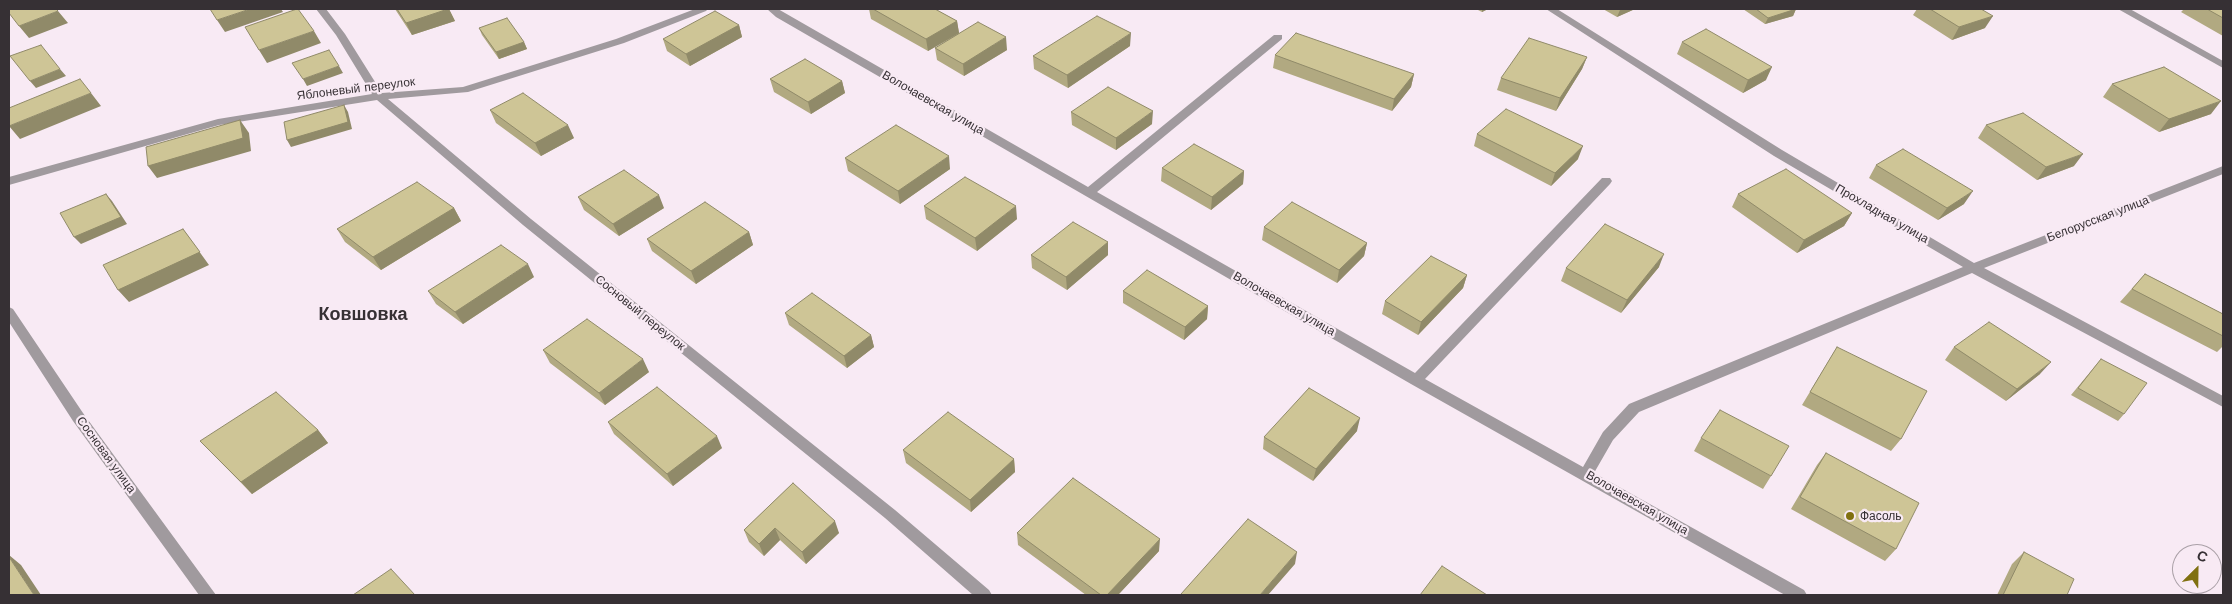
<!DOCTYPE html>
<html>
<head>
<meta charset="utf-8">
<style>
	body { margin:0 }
	#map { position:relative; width:2232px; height:604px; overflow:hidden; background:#f8eaf4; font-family:"Work Sans",sans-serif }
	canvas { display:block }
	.frame { position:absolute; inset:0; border:10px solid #363034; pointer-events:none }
	.north { position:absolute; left:2172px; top:544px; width:50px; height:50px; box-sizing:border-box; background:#f8eaf4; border:1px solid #aaa0a7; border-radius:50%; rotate:23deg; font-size:14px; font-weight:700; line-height:20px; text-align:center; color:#363034 }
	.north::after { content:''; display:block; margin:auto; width:18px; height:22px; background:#807010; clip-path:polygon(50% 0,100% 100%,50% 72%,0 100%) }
</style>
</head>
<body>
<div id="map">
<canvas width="2232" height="604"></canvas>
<div class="frame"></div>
<div class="north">С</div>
</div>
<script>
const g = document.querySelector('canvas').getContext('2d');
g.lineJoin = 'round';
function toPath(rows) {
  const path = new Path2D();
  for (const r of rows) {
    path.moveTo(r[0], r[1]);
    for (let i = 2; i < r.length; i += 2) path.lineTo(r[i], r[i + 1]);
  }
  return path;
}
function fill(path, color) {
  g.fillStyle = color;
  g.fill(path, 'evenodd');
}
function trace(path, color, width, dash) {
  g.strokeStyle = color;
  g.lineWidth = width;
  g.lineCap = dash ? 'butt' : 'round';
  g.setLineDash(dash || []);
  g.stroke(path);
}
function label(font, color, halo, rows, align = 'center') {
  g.font = font + ' "Work Sans",sans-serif';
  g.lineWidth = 4.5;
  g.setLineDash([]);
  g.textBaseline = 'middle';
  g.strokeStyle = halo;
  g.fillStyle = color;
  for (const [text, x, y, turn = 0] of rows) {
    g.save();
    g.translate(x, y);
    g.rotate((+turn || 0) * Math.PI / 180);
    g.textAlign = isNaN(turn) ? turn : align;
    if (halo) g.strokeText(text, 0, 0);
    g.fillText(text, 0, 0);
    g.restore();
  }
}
fill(toPath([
	[316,9,326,9,345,34,382,93,463,87,616,39,695,9,708,9,706,11,624,43,468,92,388,99,531,219,895,510,989,590,992,595,973,595,885,518,523,225,377,100,219,125,9,185,9,177,218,119,372,94,336,35,316,9],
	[767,9,778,9,1088,187,1274,35,1282,35,1282,39,1097,192,1415,373,1602,178,1610,178,1612,181,1610,184,1425,379,1583,467,1603,432,1629,404,1963,267,1774,156,1546,9,1557,9,1782,150,1974,263,2223,166,2223,174,1984,268,2223,396,2223,407,1972,273,1639,412,1613,440,1594,473,1804,590,1807,595,1785,595,1411,384,776,17,767,9],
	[2118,9,2130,9,2223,61,2223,68,2118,9],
	[9,307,13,309,83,413,216,595,199,595,73,421,9,322,9,307]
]), '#a09a9e');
fill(toPath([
	[395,9,449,9,455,21,412,35],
	[869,9,935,9,957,21,959,33,1007,50,964,76,937,60,935,48,957,35,928,51,871,19],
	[1476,9,1488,9,1482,12],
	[1603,9,1635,9,1617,17],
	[1743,9,1796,9,1793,16,1765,24],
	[1917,9,1981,9,1985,28,1952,40,1913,15],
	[2184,9,2223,9,2223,36,2181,12],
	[739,25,742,37,690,66,667,51,663,39],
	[479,28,524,42,527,49,499,59,482,35],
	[1682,42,1766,80,1743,93,1677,54],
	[1130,46,1068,88,1034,69,1033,56],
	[1275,55,1414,74,1411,87,1392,111,1273,68],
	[1587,57,1582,69,1556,111,1497,90,1501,78],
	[770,79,842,81,845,93,811,114,774,92],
	[2112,84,2211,114,2159,132,2103,97],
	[490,110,574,138,541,156,496,123],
	[1071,112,1152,124,1116,150,1072,125],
	[1986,125,2074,166,2037,180,1978,138],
	[1477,134,1578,159,1551,186,1474,146],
	[845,158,950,169,900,204,848,171],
	[1876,165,1964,204,1938,220,1869,178],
	[1162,168,1244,171,1243,184,1211,210,1161,181],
	[1738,194,1852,213,1844,226,1797,253,1732,207],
	[578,197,664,208,619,236,584,210],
	[924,206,1017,219,977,251,926,219],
	[454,208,461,221,381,270,345,242,337,229],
	[1264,227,1367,243,1364,256,1337,283,1262,240],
	[749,232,753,245,696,284,652,251,647,239],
	[1108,242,1108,255,1067,290,1032,268,1031,255],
	[1659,267,1621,313,1561,281,1566,268],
	[2145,274,2223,314,2223,346,2217,352,2120,302],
	[1467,275,1463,288,1418,335,1382,314,1385,301],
	[534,277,463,324,436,304,428,291],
	[1123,291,1208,306,1207,319,1184,340,1123,303],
	[785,313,871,335,874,347,847,368,789,325],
	[1837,347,1901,439,1891,451,1802,405],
	[1954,347,2040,374,2006,401,1945,360],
	[543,350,649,372,605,405,550,363],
	[2101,359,2124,414,2118,421,2071,395],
	[608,422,722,448,673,486,614,434],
	[318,430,328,443,252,494,200,441],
	[1357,431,1313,481,1263,449,1264,437],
	[1701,438,1771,476,1763,489,1694,451],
	[903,450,1014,459,1015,472,971,512,906,463],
	[1826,453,1896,549,1885,561,1791,509,1817,465],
	[793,483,839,533,806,564,780,540,764,556,749,542,744,530],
	[1017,533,1159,551,1118,595,1086,595,1018,545],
	[2024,552,2067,595,1997,595,2012,564]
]), '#b1a981');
fill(toPath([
	[250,9,281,9,283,12,225,32,217,20],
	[448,9,449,9,455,21,412,35,406,23],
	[1482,9,1488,9,1482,12],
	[1623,9,1635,9,1617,17,1620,10],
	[1796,9,1793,16,1765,24,1768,18],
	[58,11,68,23,29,38,19,26],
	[1993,16,1985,28,1952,40,1959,27],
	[957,21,959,33,928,51,926,39],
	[739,25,742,37,690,66,686,54],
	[314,31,321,43,267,63,259,50],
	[1131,33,1130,46,1068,88,1067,75],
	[1006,37,1007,50,964,76,963,64],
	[524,42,527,49,499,59,496,52],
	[1587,57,1582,69,1556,111,1560,98],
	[339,66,343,73,307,86,303,79],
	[1772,67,1766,80,1743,93,1748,80],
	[60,69,66,76,36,88,30,81],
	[1414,74,1411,87,1392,111,1394,99],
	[842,81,845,93,811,114,808,102],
	[91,93,101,106,20,139,9,126],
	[2221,101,2211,114,2159,132,2169,119],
	[344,105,348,112,352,129,291,147,287,140],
	[1153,111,1152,124,1116,150,1116,138],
	[240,120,249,133,251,151,157,178,148,166],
	[568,125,574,138,541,156,535,143],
	[1583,146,1578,159,1551,186,1555,173],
	[2083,154,2074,166,2037,180,2046,167],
	[949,156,950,169,900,204,898,191],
	[1244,171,1243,184,1211,210,1212,197],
	[1973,191,1964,204,1938,220,1947,208],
	[106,194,112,201,127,224,81,244,74,237],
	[659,195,664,208,619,236,613,224],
	[1016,206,1017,219,977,251,975,238],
	[454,208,461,221,381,270,373,257],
	[1852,213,1844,226,1797,253,1804,240],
	[183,229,209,265,129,302,118,290],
	[749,232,753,245,696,284,691,271],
	[1108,242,1108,255,1067,290,1066,277],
	[1367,243,1364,256,1337,283,1339,270],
	[1664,254,1659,267,1621,313,1627,300],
	[528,264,534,277,463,324,455,312],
	[1467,275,1463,288,1418,335,1421,322],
	[1208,306,1207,319,1184,340,1185,327],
	[871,335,874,347,847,368,844,356],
	[643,359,649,372,605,405,599,393],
	[2051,362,2040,374,2006,401,2017,389],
	[1360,418,1357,431,1313,481,1316,469],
	[318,430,328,443,252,494,241,482],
	[717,436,722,448,673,486,667,474],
	[1014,459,1015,472,971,512,970,500],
	[835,521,839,533,806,564,802,552],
	[775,528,780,540,764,556,759,544],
	[1160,539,1159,551,1118,595,1107,595],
	[1297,552,1295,564,1268,595,1260,595],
	[9,555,21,565,41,595,34,595,9,557]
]), '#908a69');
const building = toPath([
	[9,9,56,9,58,11,19,26,9,13,9,9],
	[210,9,250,9,217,20,210,9],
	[297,9,298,9,314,31,259,50,245,27,297,9],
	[397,9,448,9,406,23,397,9],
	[873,9,935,9,957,21,926,39,873,9],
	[1756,9,1796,9,1768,18,1756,9],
	[1930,9,1981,9,1993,16,1959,27,1930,9],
	[2207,9,2223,9,2223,18,2207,9],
	[715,11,739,25,686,54,663,39,715,11],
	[1097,16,1131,33,1067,75,1033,56,1097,16],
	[507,18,524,42,496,52,479,28,507,18],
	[978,22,1006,37,963,64,935,48,978,22],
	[1706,29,1772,67,1748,80,1682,42,1706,29],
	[1296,33,1414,74,1394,99,1275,55,1296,33],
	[1529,38,1587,57,1560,98,1501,78,1529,38],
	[41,45,60,69,30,81,10,56,41,45],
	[329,50,339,66,303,79,292,63,329,50],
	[805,59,842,81,808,102,770,79,805,59],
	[2164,67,2221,101,2169,119,2112,84,2164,67],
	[80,79,91,93,9,126,9,108,80,79],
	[1108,87,1153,111,1116,138,1071,112,1108,87],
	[523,93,568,125,535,143,490,110,523,93],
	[344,105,348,122,287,140,284,122,344,105],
	[1506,109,1583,146,1555,173,1477,134,1506,109],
	[2023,113,2083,154,2046,167,1986,125,2023,113],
	[240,120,243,138,148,166,146,147,240,120],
	[896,125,949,156,898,191,845,158,896,125],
	[1194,144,1244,171,1212,197,1162,168,1194,144],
	[1903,149,1973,191,1947,208,1876,165,1903,149],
	[1786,169,1852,213,1804,240,1738,194,1786,169],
	[624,170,659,195,613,224,578,197,624,170],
	[965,177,1016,206,975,238,924,206,965,177],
	[417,182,454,208,373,257,337,229,417,182],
	[106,194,121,217,74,237,60,213,106,194],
	[705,202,749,232,691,271,647,239,705,202],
	[1292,202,1367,243,1339,270,1264,227,1292,202],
	[1073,222,1108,242,1066,277,1031,255,1073,222],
	[1605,224,1664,254,1627,300,1566,268,1605,224],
	[183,229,200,252,118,290,103,265,183,229],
	[501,245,528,264,455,312,428,291,501,245],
	[1431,256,1467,275,1421,322,1385,301,1431,256],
	[1147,270,1208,306,1185,327,1123,291,1147,270],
	[2145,274,2223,314,2223,336,2132,289,2145,274],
	[812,293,871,335,844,356,785,313,812,293],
	[587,319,643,359,599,393,543,350,587,319],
	[1989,322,2051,362,2017,389,1954,347,1989,322],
	[1837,347,1927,391,1901,439,1810,392,1837,347],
	[2101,359,2147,383,2124,414,2078,388,2101,359],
	[657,387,717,436,667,474,608,422,657,387],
	[1309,388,1360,418,1316,469,1264,437,1309,388],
	[276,392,318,430,241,482,200,441,276,392],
	[1720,410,1789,446,1771,476,1701,438,1720,410],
	[948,412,1014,459,970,500,903,450,948,412],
	[1826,453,1919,503,1896,549,1800,497,1826,453],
	[1073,478,1160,539,1107,595,1101,595,1017,533,1073,478],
	[793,483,835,521,802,552,775,528,759,544,744,530,793,483],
	[1248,519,1297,552,1260,595,1183,595,1181,594,1248,519],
	[2024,552,2074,579,2067,595,2003,595,2024,552],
	[9,557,34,595,9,595,9,557],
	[1442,566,1487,595,1420,595,1442,566],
	[391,569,415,595,353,595,391,569]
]);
fill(building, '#cec596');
trace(building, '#908a69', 1);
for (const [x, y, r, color] of [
	[1850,516,5,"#807010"]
]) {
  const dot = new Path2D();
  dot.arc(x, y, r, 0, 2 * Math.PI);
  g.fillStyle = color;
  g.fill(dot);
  trace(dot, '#f8eaf4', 2);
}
label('12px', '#363034', '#f8eaf4', [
	["Яблоневый переулок",356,89,-7],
	["Волочаевская улица",933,103,30],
	["Прохладная улица",1882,214,30],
	["Белорусская улица",2098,219,-21],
	["Волочаевская улица",1284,304,30],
	["Сосновый переулок",640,313,39],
	["Сосновая улица",106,455,54],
	["Волочаевская улица",1637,503,30]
]);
label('12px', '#363034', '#f8eaf4', [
	["Фасоль",1860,516]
], 'left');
label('bold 18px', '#363034', '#f8eaf4', [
	["Ковшовка",363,315]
]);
</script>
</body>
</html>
